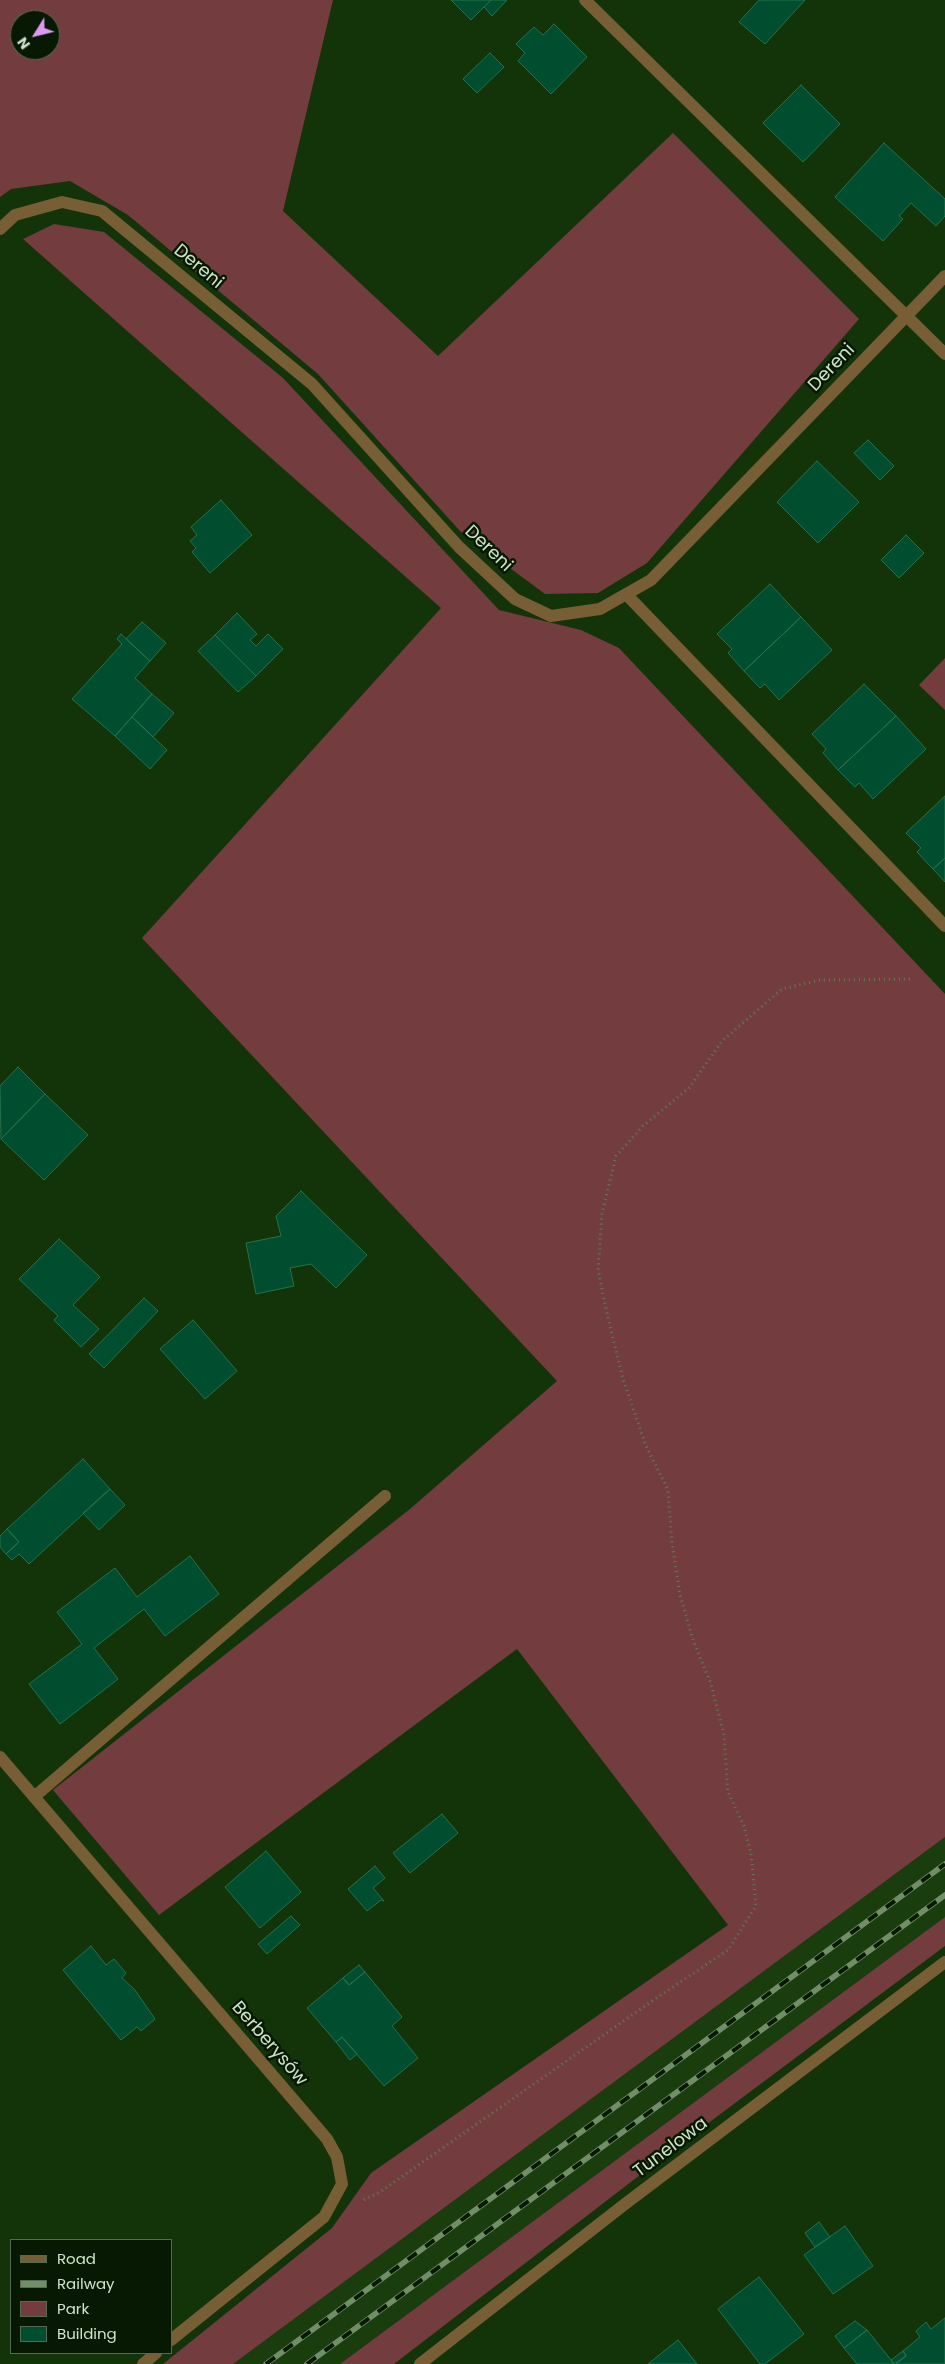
<!DOCTYPE html>
<html>
<head>
<meta charset="utf-8">
<style>
	body { margin:0 }
	#map { position:relative; width:945px; height:2364px; overflow:hidden; background:#133308; font-family:Poppins,sans-serif }
	canvas { display:block }
	.legend { position:absolute; left:10px; top:2239px; width:162px; height:115px; box-sizing:border-box; background:#071803; border:1px solid #566a51; margin:0; padding:6px 9px; list-style:none; font-size:15px; color:#cde5c7 }
	.legend li { display:flex; align-items:center; gap:10px; height:25px }
	.legend b { width:25px; border:1px solid #566a51 }
	.north { position:absolute; left:10px; top:10px; width:50px; height:50px; box-sizing:border-box; background:#071803; border:1px solid #566a51; border-radius:50%; rotate:234deg; font-size:14px; font-weight:700; line-height:20px; text-align:center; color:#cde5c7 }
	.north::after { content:''; display:block; margin:auto; width:18px; height:22px; background:#de98f2; clip-path:polygon(50% 0,100% 100%,50% 72%,0 100%) }
</style>
</head>
<body>
<div id="map">
<canvas width="945" height="2364"></canvas>
<ul class="legend">
<li><b style="height:6px;background:#775e35"></b>Road</li>
<li><b style="height:6px;background:#728e69"></b>Railway</li>
<li><b style="height:14px;background:#733d3f"></b>Park</li>
<li><b style="height:14px;background:#004e2f"></b>Building</li>
</ul>
<div class="north">N</div>
</div>
<script>
const g = document.querySelector('canvas').getContext('2d');
g.lineJoin = 'round';
function fill(path, color) {
  g.fillStyle = color;
  g.fill(path, 'evenodd');
}
function toPath(rows) {
  const path = new Path2D();
  for (const r of rows) {
    path.moveTo(r[0], r[1]);
    for (let i = 2; i < r.length; i += 2) path.lineTo(r[i], r[i + 1]);
  }
  return path;
}
function trace(path, color, width, dash) {
  g.strokeStyle = color;
  g.lineWidth = width;
  g.lineCap = dash ? 'butt' : 'round';
  g.setLineDash(dash || []);
  g.stroke(path);
}
function label(font, color, halo, rows, align = 'center') {
  g.font = font + ' Poppins,sans-serif';
  g.lineWidth = 5;
  g.setLineDash([]);
  g.textBaseline = 'middle';
  g.strokeStyle = halo;
  g.fillStyle = color;
  for (const [text, x, y, turn = 0] of rows) {
    g.save();
    g.translate(x, y);
    g.rotate((+turn || 0) * Math.PI / 180);
    g.textAlign = isNaN(turn) ? turn : align;
    if (halo) g.strokeText(text, 0, 0);
    g.fillText(text, 0, 0);
    g.restore();
  }
}
fill(toPath([
	[945,1837,945,1917,340,2364,233,2364]
]), '#1a3d0d');
fill(toPath([
	[0,0,333,0,283,211,438,356,673,133,859,319,647,563,598,593,545,594,460,531,318,374,128,215,70,181,11,189,0,197],
	[20,20,50,20,50,50,20,50],
	[54,224,104,232,283,378,499,610,581,630,619,648,945,994,945,1837,233,2364,163,2364,332,2228,371,2173,728,1925,517,1649,159,1915,53,1790,410,1509,557,1381,142,938,441,608,23,239],
	[945,658,945,710,919,685],
	[945,1917,945,1946,679,2145,394,2364,340,2364]
]), '#733d3f');
const building = toPath([
	[451,0,491,0,471,20,451,0],
	[491,0,507,0,492,16,484,7,491,0],
	[759,0,805,0,765,44,739,22,759,0],
	[554,24,587,57,551,94,518,61,525,53,516,44,534,27,543,35,554,24],
	[490,53,504,67,477,93,463,79,490,53],
	[801,85,840,124,803,162,763,123,801,85],
	[884,143,945,199,945,216,936,226,911,203,899,216,903,219,883,241,835,197,884,143],
	[868,440,894,466,880,480,854,453,868,440],
	[817,461,859,502,818,543,777,502,817,461],
	[221,500,252,535,210,573,192,552,196,548,190,541,197,535,191,527,221,500],
	[906,535,924,553,899,578,881,560,906,535],
	[770,584,801,617,744,671,728,653,732,649,717,634,770,584],
	[237,613,257,634,250,640,256,646,268,634,283,649,256,676,215,635,237,613],
	[801,617,832,650,779,700,765,684,760,688,744,671,801,617],
	[142,622,166,643,150,661,126,639,142,622],
	[121,634,150,661,135,678,152,694,115,736,72,699,122,644,117,639,121,634],
	[215,635,256,676,238,692,198,651,215,635],
	[864,684,896,716,838,770,823,753,826,749,812,734,864,684],
	[152,694,174,713,153,737,132,717,152,694],
	[896,716,926,749,873,799,859,783,855,787,838,770,896,716],
	[132,717,167,750,150,769,115,736,132,717],
	[945,796,945,858,933,869,917,852,921,848,906,833,945,796],
	[945,858,945,882,933,869,945,858],
	[18,1067,45,1094,1,1139,0,1086,18,1067],
	[45,1094,88,1135,44,1180,1,1139,45,1094],
	[301,1191,367,1255,336,1288,311,1264,290,1268,294,1286,256,1294,246,1243,281,1236,276,1216,301,1191],
	[59,1239,100,1277,73,1305,99,1329,81,1347,54,1320,58,1316,19,1279,59,1239],
	[144,1298,158,1311,104,1368,89,1354,144,1298],
	[193,1320,237,1371,205,1399,160,1349,193,1320],
	[83,1459,110,1489,29,1564,19,1554,12,1560,6,1554,19,1542,7,1529,83,1459],
	[110,1489,125,1505,99,1530,83,1513,110,1489],
	[7,1529,19,1542,6,1554,0,1547,0,1536,7,1529],
	[190,1556,219,1594,165,1636,144,1609,94,1648,118,1679,60,1724,29,1684,82,1644,57,1612,115,1568,137,1597,190,1556],
	[442,1814,458,1833,410,1873,393,1853,442,1814],
	[266,1851,301,1892,260,1928,225,1887,266,1851],
	[375,1866,385,1878,373,1888,384,1901,381,1900,367,1911,348,1889,375,1866],
	[291,1916,300,1925,267,1954,258,1944,291,1916],
	[91,1946,106,1965,114,1959,126,1973,122,1978,135,1990,155,2019,141,2031,137,2027,121,2040,63,1970,91,1946],
	[359,1965,365,1972,349,1985,343,1978,359,1965],
	[365,1972,402,2017,392,2026,418,2058,384,2086,342,2037,336,2042,307,2008,343,1978,349,1985,365,1972],
	[342,2037,357,2054,350,2060,336,2042,342,2037],
	[819,2222,830,2237,815,2247,805,2233,819,2222],
	[845,2226,873,2266,833,2294,804,2255,845,2226],
	[759,2277,804,2334,765,2364,760,2364,718,2309,759,2277],
	[945,2318,945,2364,896,2364,906,2356,903,2351,920,2337,916,2331,926,2322,931,2329,945,2318],
	[855,2321,867,2330,844,2348,835,2336,855,2321],
	[867,2330,891,2360,894,2364,857,2364,844,2348,867,2330],
	[678,2340,697,2364,648,2364,678,2340],
	[903,2351,906,2356,894,2364,891,2360,903,2351]
]);
fill(building, '#004e2f');
trace(building, '#24724d', 1);
trace(toPath([
	[364,2200,380,2192,649,2003,728,1950,756,1906,751,1853,744,1826,728,1792,724,1735,711,1684,693,1640,680,1595,672,1543,668,1490,646,1446,623,1379,608,1318,598,1270,602,1214,616,1156,643,1126,689,1088,722,1041,782,989,820,980,914,979]
]), '#607c57', 3, [1, 4]);
trace(toPath([
	[585,0,945,354],
	[0,229,15,215,62,202,102,211,312,384,459,547,515,599,551,616,600,609,651,580,945,276],
	[626,594,945,926],
	[0,1757,327,2139,337,2157,342,2184,324,2217,171,2340],
	[34,1797,385,1496],
	[143,2364,156,2353],
	[420,2364,625,2204,945,1962]
]), '#775e35', 12);
const rail = toPath([
	[266,2364,945,1864],
	[307,2364,945,1895]
]);
trace(rail, '#728e69', 5.5);
trace(rail, '#071803', 4, [11]);
label('18px', '#cde5c7', '#071803', [
	["Dereni",198,267,40],
	["Dereni",832,368,-46],
	["Dereni",488,549,44],
	["Berberysów",269,2044,49],
	["Tunelowa",671,2148,-37]
]);
</script>
</body>
</html>
